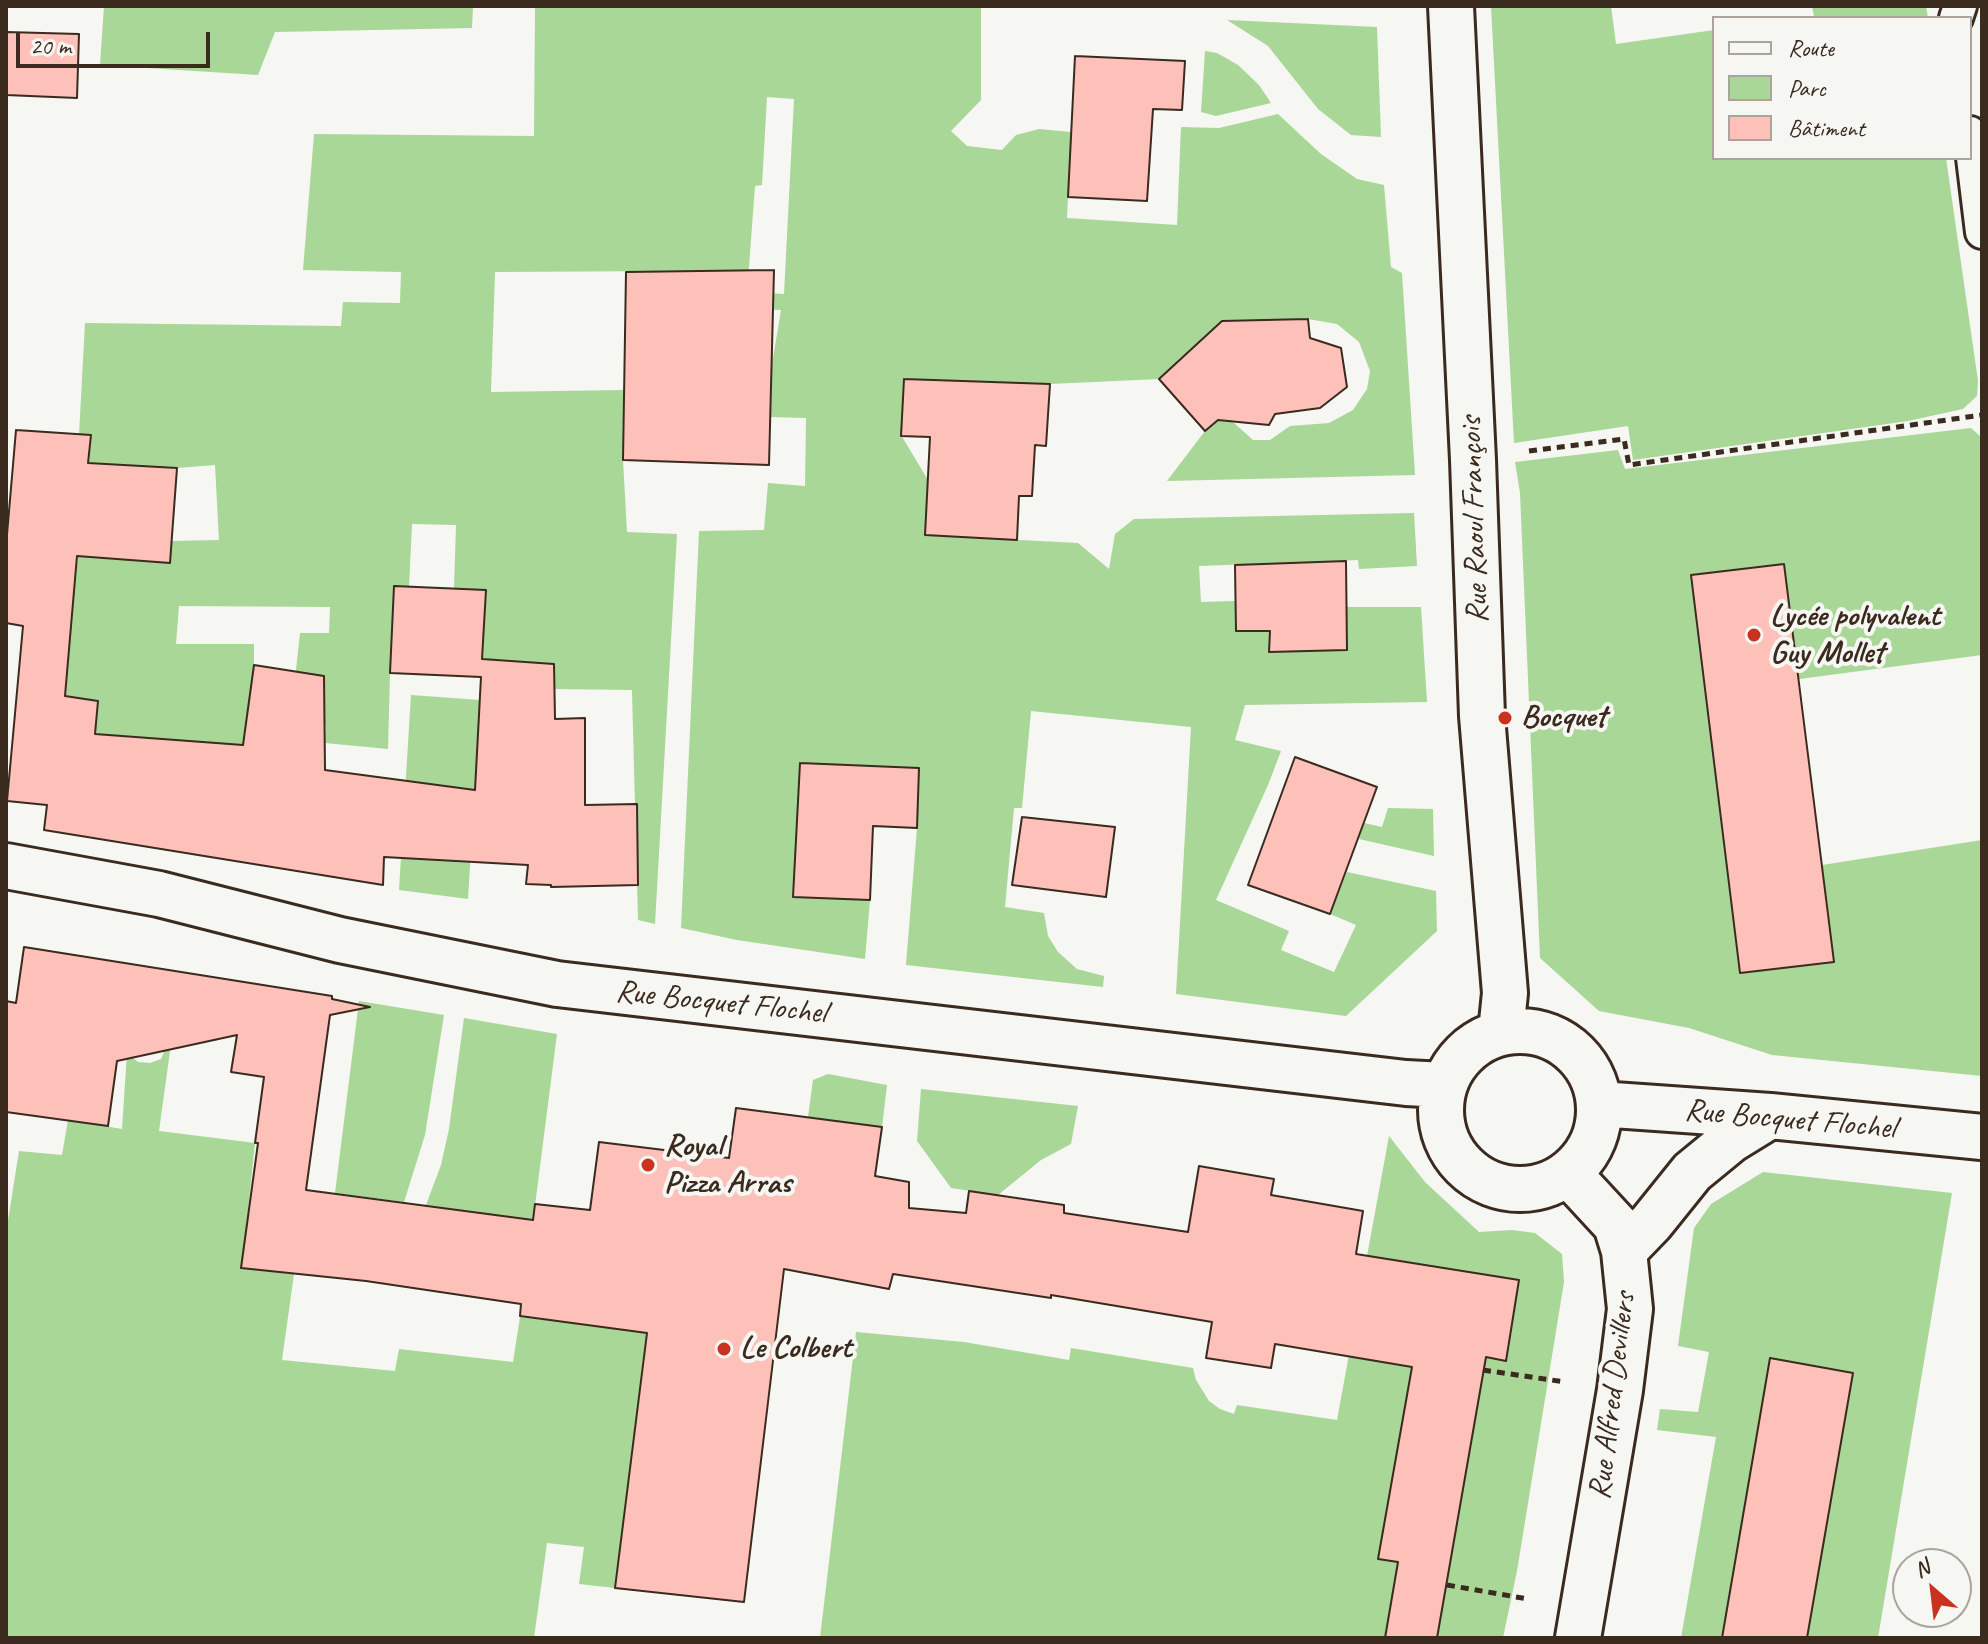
<!DOCTYPE html>
<html>
<head>
<meta charset="utf-8">
<style>
	body { margin:0 }
	#map { position:relative; width:1988px; height:1644px; overflow:hidden; background:#f6f6f2; font-family:Caveat,sans-serif }
	canvas { display:block }
	.frame { position:absolute; inset:0; border:8px solid #3b2a1e; pointer-events:none }
	.legend { position:absolute; left:1712px; top:16px; width:260px; height:144px; box-sizing:border-box; background:#f6f6f2; border:2px solid #aba49d; margin:0; padding:10px 14px; list-style:none; font-size:24px; color:#3b2a1e }
	.legend li { display:flex; align-items:center; gap:16px; height:40px }
	.legend b { width:40px; border:2px solid #aba49d }
	.north { position:absolute; left:1892px; top:1548px; width:80px; height:80px; box-sizing:border-box; background:#f6f6f2; border:2px solid #aba49d; border-radius:50%; rotate:332deg; font-size:22px; font-weight:700; line-height:32px; text-align:center; color:#3b2a1e }
	.north::after { content:''; display:block; margin:auto; width:28px; height:36px; background:#c8321e; clip-path:polygon(50% 0,100% 100%,50% 72%,0 100%) }
	.scale { position:absolute; left:16px; top:32px; width:194px; height:36px; box-sizing:border-box; border:4px solid #3b2a1e; border-top:0; padding-left:10px; font-size:24px; line-height:28px; white-space:nowrap; color:#3b2a1e; -webkit-text-stroke:6px #f6f6f2; paint-order:stroke }
</style>
</head>
<body>
<div id="map">
<canvas width="1988" height="1644"></canvas>
<div class="frame"></div>
<ul class="legend">
<li><b style="height:10px;background:#f6f6f2"></b>Route</li>
<li><b style="height:22px;background:#a8d797"></b>Parc</li>
<li><b style="height:22px;background:#fdc1ba"></b>Bâtiment</li>
</ul>
<div class="north">N</div>
<div class="scale">20 m</div>
</div>
<script>
const g = document.querySelector('canvas').getContext('2d');
g.lineJoin = 'round';
function fill(path, color) {
  g.fillStyle = color;
  g.fill(path, 'evenodd');
}
function toPath(rows) {
  const path = new Path2D();
  for (const r of rows) {
    if (r.length === 3) {
      path.moveTo(r[0] + r[2], r[1]);
      path.arc(r[0], r[1], r[2], 0, 2 * Math.PI);
      continue;
    }
    path.moveTo(r[0], r[1]);
    for (let i = 2; i < r.length; i += 2) path.lineTo(r[i], r[i + 1]);
  }
  return path;
}
function trace(path, color, width, dash) {
  g.strokeStyle = color;
  g.lineWidth = width;
  g.lineCap = dash ? 'butt' : 'round';
  g.setLineDash(dash || []);
  g.stroke(path);
}
function label(font, color, halo, rows, align = 'center') {
  g.font = font + ' Caveat,sans-serif';
  g.lineWidth = 8;
  g.setLineDash([]);
  g.textBaseline = 'middle';
  g.strokeStyle = halo;
  g.fillStyle = color;
  for (const [text, x, y, turn = 0] of rows) {
    g.save();
    g.translate(x, y);
    g.rotate((+turn || 0) * Math.PI / 180);
    g.textAlign = isNaN(turn) ? turn : align;
    if (halo) g.strokeText(text, 0, 0);
    g.fillText(text, 0, 0);
    g.restore();
  }
}
fill(toPath([
	[104,6,473,6,472,28,275,32,258,75,100,65],
	[535,6,981,8,981,100,951,131,967,146,1002,150,1016,135,1039,129,1071,132,1067,218,1177,225,1181,127,1219,128,1278,114,1321,154,1357,179,1384,185,1391,267,1402,273,1415,475,1167,481,1205,431,1224,414,1253,440,1270,440,1290,426,1329,423,1353,410,1367,389,1370,371,1359,342,1337,324,1308,319,1261,320,1230,333,1218,325,1159,379,1050,384,905,379,901,435,928,480,925,535,1078,543,1109,569,1115,534,1134,519,1414,513,1417,566,1359,569,1358,560,1199,566,1201,602,1235,601,1236,631,1270,631,1269,651,1346,607,1421,607,1427,702,1245,705,1235,740,1281,751,1268,785,1216,900,1289,931,1281,950,1334,972,1356,925,1330,914,1347,872,1436,891,1437,931,1346,1016,1176,994,1191,727,1031,711,1022,808,1014,808,1005,907,1044,913,1048,936,1058,952,1077,969,1104,976,1103,987,906,965,917,828,918,768,800,763,793,896,870,900,865,959,737,940,681,928,699,531,764,530,768,483,805,486,806,418,771,417,772,364,781,310,685,307,670,271,495,272,491,392,624,390,623,460,627,532,677,534,655,924,638,920,632,690,554,689,554,664,482,661,486,591,454,589,456,525,412,524,409,587,390,673,388,749,325,743,326,726,290,725,300,633,329,633,330,607,179,606,176,644,254,644,254,666,242,754,167,739,95,734,62,696,78,556,170,563,172,541,219,540,215,465,177,468,88,463,79,435,85,323,341,326,343,302,400,303,401,272,303,270,314,134,534,136],
	[767,97,794,99,784,294,755,292,748,280,755,186,762,185],
	[1491,6,1611,6,1616,44,1714,30,1714,158,1946,158,1978,381,1977,396,1963,409,1908,421,1633,460,1628,426,1514,443],
	[1812,6,1926,6,1928,18,1800,18,1814,16],
	[1227,20,1377,27,1381,137,1351,135,1318,109,1268,46],
	[1205,51,1217,53,1238,65,1259,85,1271,103,1216,116,1201,112],
	[1971,428,1981,437,1982,442,1982,655,1799,679,1784,564,1692,575,1822,865,1982,840,1982,1076,1772,1055,1689,1028,1599,1011,1540,958,1520,493,1515,462,1618,450,1625,469],
	[411,695,480,700,468,899,399,890],
	[1388,808,1433,809,1434,856,1359,839,1364,823,1382,827],
	[359,1001,444,1015,425,1135,404,1202,335,1193],
	[464,1018,557,1034,533,1221,426,1205,441,1165,449,1129],
	[165,1050,170,1051,159,1131,255,1143,242,1268,294,1274,282,1360,395,1371,399,1349,513,1362,520,1317,575,1323,711,1291,615,1588,579,1584,584,1547,547,1543,534,1638,6,1638,6,1233,19,1151,62,1155,68,1120,122,1129,127,1053,138,1062,150,1063,161,1059],
	[828,1074,887,1085,882,1127,808,1117,813,1080],
	[921,1089,1078,1106,1071,1144,1041,1160,998,1195,951,1188,917,1141],
	[1389,1136,1425,1182,1479,1232,1512,1230,1535,1233,1562,1254,1564,1282,1517,1571,1503,1638,820,1638,856,1332,964,1342,1069,1360,1071,1348,1193,1368,1196,1380,1209,1401,1220,1409,1234,1414,1237,1405,1337,1420],
	[1763,1172,1952,1193,1878,1638,1681,1638,1716,1437,1657,1430,1660,1409,1698,1412,1709,1352,1678,1346,1694,1228,1711,1204]
]), '#a8d797');
const building = toPath([
	[6,32,79,34,77,98,6,95,6,32],
	[1075,56,1185,61,1182,110,1153,109,1147,201,1068,197,1075,56],
	[774,270,769,465,623,460,626,272,774,270],
	[1308,319,1310,338,1341,348,1347,387,1320,408,1275,414,1269,425,1218,420,1205,431,1159,379,1222,321,1308,319],
	[904,379,1050,384,1046,446,1035,445,1032,496,1019,496,1017,540,925,535,930,437,901,436,904,379],
	[16,430,91,435,88,463,177,468,170,563,77,556,65,696,98,701,95,734,243,745,254,665,324,676,325,770,475,790,481,677,390,673,394,586,486,590,482,659,554,664,555,719,585,718,585,805,637,804,638,885,551,887,551,885,526,884,528,865,384,857,383,885,44,830,47,805,7,801,23,626,6,623,6,546,16,430],
	[1346,561,1347,650,1269,652,1270,631,1236,631,1235,565,1346,561],
	[1784,564,1834,962,1740,973,1691,575,1784,564],
	[1295,757,1377,787,1330,914,1248,885,1295,757],
	[800,763,919,768,917,828,873,826,870,900,793,897,800,763],
	[1022,817,1115,827,1106,897,1012,885,1022,817],
	[24,947,332,996,332,999,370,1007,330,1015,306,1190,533,1220,535,1204,590,1210,599,1142,729,1158,736,1108,882,1127,875,1176,909,1182,909,1208,966,1213,969,1191,1064,1205,1064,1213,1188,1232,1199,1166,1274,1179,1271,1195,1363,1211,1356,1254,1519,1280,1506,1361,1486,1357,1437,1638,1385,1638,1398,1562,1378,1559,1412,1367,1275,1344,1271,1368,1206,1358,1212,1322,1051,1295,1051,1298,893,1274,889,1289,784,1269,744,1602,615,1588,647,1333,520,1316,521,1304,366,1281,241,1268,258,1143,255,1143,264,1077,231,1072,237,1035,117,1061,108,1126,6,1112,6,1001,16,1003,24,947],
	[1770,1358,1853,1373,1807,1638,1722,1638,1770,1358]
]);
fill(building, '#fdc1ba');
trace(building, '#3b2a1e', 2);
const lane = toPath([
	[1956,18,1960,6],
	[1970,133,1982,232]
]);
const street = toPath([
	[1451,6,1473,460,1482,716,1505,993,1501,1032],
	[6,866,159,894,340,940,557,984,1406,1083,1444,1085],
	[1520,1110,79],
	[1599,1104,1770,1116,1982,1137],
	[1568,1173,1616,1225,1624,1251,1630,1309,1620,1390,1578,1638],
	[1624,1251,1651,1223,1692,1172,1731,1140,1770,1116]
]);
trace(lane, '#3b2a1e', 38);
trace(street, '#3b2a1e', 50);
trace(toPath([
	[1529,451,1624,439,1629,465,1982,415],
	[1483,1370,1565,1382],
	[1447,1585,1528,1599]
]), '#3b2a1e', 5, [8, 6]);
trace(lane, '#f6f6f2', 32);
trace(street, '#f6f6f2', 44);
for (const [x, y, r, color] of [
	[1754,635,8,"#c8321e"],
	[1505,718,8,"#c8321e"],
	[648,1165,8,"#c8321e"],
	[724,1349,8,"#c8321e"]
]) {
  const dot = new Path2D();
  dot.arc(x, y, r, 0, 2 * Math.PI);
  g.fillStyle = color;
  g.fill(dot);
  trace(dot, '#f6f6f2', 3);
}
label('32px', '#3b2a1e', '#f6f6f2', [
	["Rue Raoul François",1475,520,-92],
	["Rue Bocquet Flochel",721,1003,6],
	["Rue Bocquet Flochel",1790,1120,5],
	["Rue Alfred Devillers",1613,1396,-83]
]);
label('bold 32px', '#3b2a1e', '#f6f6f2', [
	["Lycée polyvalent",1770,617],
	["Guy Mollet",1770,654],
	["Bocquet",1521,718],
	["Royal",664,1147],
	["Pizza Arras",664,1184],
	["Le Colbert",740,1349]
], 'left');
</script>
</body>
</html>
